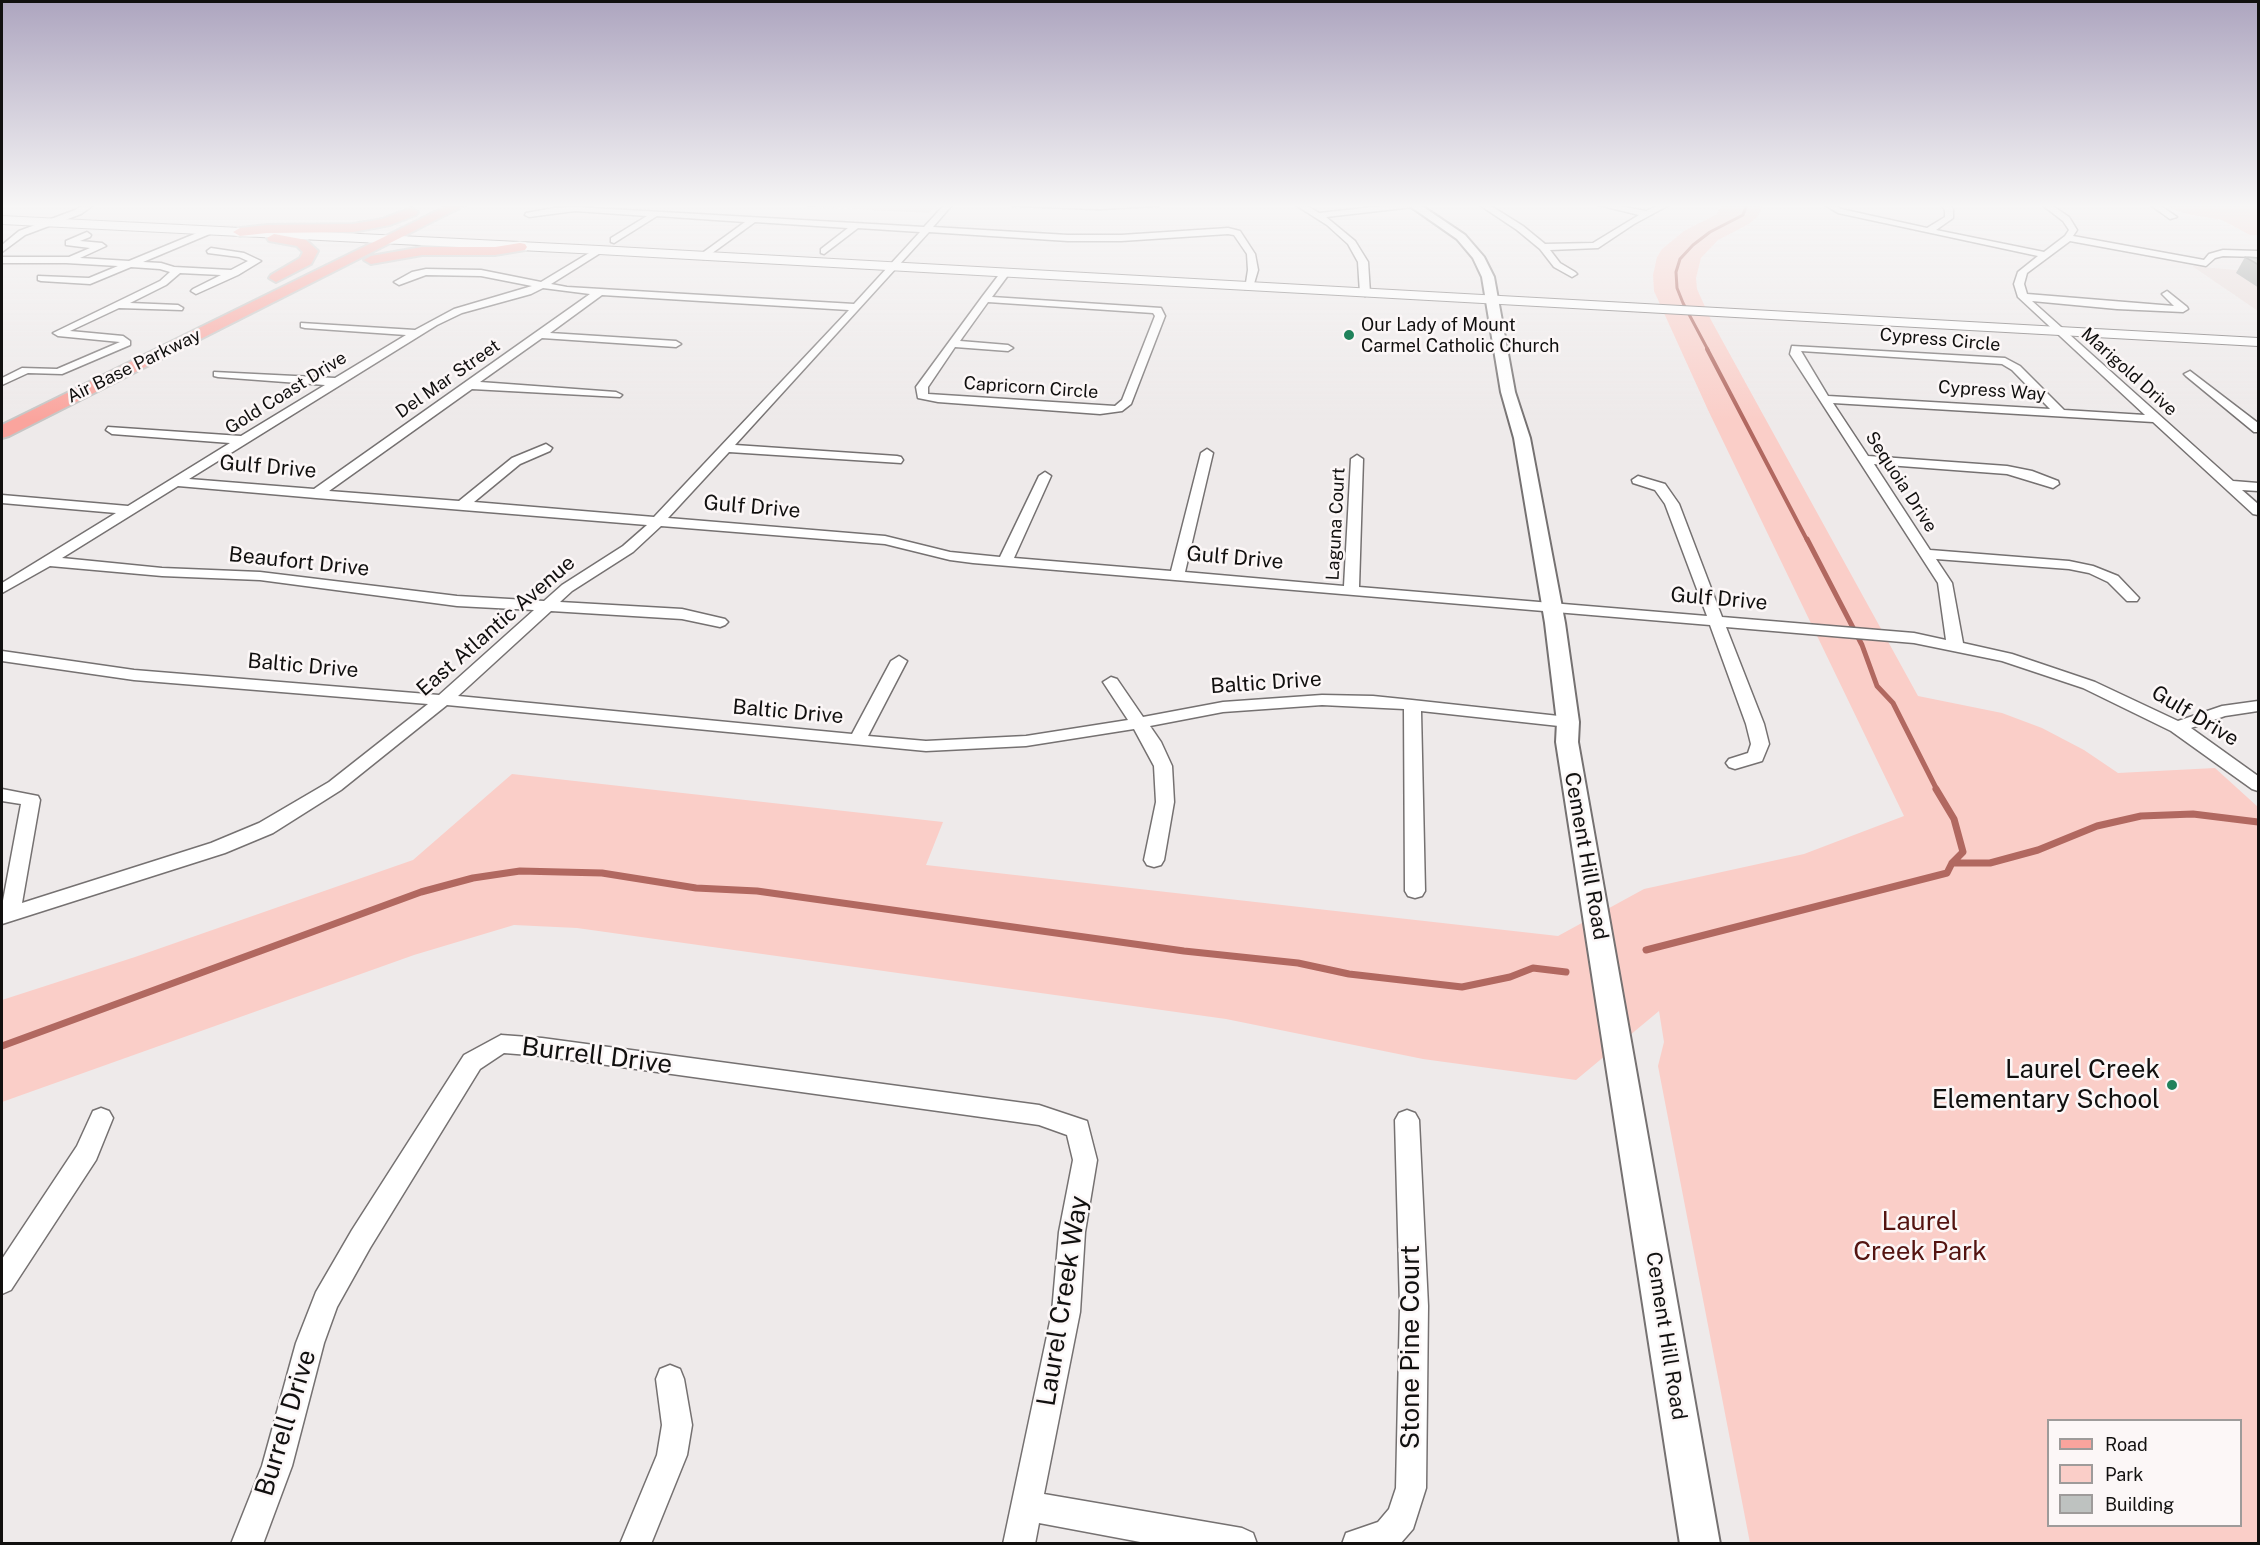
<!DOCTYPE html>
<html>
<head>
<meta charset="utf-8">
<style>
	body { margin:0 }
	#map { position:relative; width:2260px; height:1545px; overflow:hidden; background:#eeeaea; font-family:"Public Sans",sans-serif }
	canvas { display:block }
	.frame { position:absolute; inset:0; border:3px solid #11100f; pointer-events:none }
	.legend { position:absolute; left:2047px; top:1419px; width:195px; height:108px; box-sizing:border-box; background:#fcf7f7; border:2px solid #9e9b9a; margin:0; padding:8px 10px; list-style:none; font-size:18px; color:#11100f }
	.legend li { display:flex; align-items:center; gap:12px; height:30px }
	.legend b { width:30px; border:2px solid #9e9b9a }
</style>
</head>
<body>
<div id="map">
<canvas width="2260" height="1545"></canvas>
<div class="frame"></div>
<ul class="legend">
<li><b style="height:8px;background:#faa49d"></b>Road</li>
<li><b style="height:16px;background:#facec8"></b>Park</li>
<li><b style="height:16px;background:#bec2c0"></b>Building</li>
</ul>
</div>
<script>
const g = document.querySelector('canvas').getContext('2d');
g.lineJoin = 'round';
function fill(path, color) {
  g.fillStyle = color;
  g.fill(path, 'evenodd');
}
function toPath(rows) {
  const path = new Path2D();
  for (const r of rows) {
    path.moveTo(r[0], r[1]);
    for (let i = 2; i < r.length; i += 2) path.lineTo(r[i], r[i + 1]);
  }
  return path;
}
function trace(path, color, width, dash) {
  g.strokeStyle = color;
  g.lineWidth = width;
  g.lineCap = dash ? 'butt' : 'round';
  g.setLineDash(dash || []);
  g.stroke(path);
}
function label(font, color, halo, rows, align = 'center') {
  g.font = font + ' "Public Sans",sans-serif';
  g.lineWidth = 5;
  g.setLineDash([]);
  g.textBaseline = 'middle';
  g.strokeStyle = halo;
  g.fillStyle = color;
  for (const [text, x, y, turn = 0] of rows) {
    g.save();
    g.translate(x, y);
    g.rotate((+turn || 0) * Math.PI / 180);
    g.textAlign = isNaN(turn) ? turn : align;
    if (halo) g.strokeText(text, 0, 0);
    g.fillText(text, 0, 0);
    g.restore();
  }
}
fill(toPath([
	[763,204,938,204,929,213],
	[2192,266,2258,272,2258,311]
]), '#e9dcda');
fill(toPath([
	[1722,204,1763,205,1758,216,1749,224,1718,240,1701,258,1696,278,1697,289,1711,320,1918,696,2002,713,2042,728,2084,750,2118,773,2215,768,2258,807,2258,1543,1750,1543,1658,1066,1664,1042,1659,1011,1576,1080,1423,1059,1226,1019,577,928,514,925,414,955,2,1102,2,1000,135,957,413,860,512,774,943,822,926,865,1558,936,1644,889,1804,854,1904,816,1708,410,1654,291,1653,275,1657,257,1662,249,1684,231,1717,214],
	[2048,1420,2240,1420,2240,1526,2048,1526],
	[2165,204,2258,204,2258,235,2250,235,2222,220,2192,215,2177,211]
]), '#facec8');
trace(toPath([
	[1708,350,1683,303,1677,288,1676,272,1680,259,1693,245,1710,232,1743,215,1747,204]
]), '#b16860', 3);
trace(toPath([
	[1707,349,1807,540]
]), '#b16860', 4);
trace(toPath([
	[1807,539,1862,645,1877,686,1893,703,1937,790]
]), '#b16860', 5);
trace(toPath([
	[1936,789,1954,819,1963,852,1952,863],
	[1646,950,1947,873,1952,863,1990,863,2038,850,2097,826,2141,816,2193,814,2258,822],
	[2,1046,421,892,473,878,520,871,602,873,696,888,757,891,1184,951,1298,963,1349,974,1462,987,1510,977,1533,968,1566,972]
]), '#b16860', 7);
const minor = toPath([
	[85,204,95,204,81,214,25,235,2,252,2,245,19,231,75,210,85,204],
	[945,204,953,204,933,227,1068,235,1121,235,1228,228,1240,231,1255,254,1258,270,1253,287,1245,289,1248,270,1247,254,1234,235,1228,234,1121,241,1068,241,929,232,735,445,897,456,901,457,903,460,901,463,729,452,668,518,885,536,950,552,1000,557,1039,476,1045,472,1051,476,1014,558,1171,571,1201,453,1207,449,1213,453,1185,572,1344,586,1351,459,1357,455,1363,459,1359,587,1707,616,1665,504,1655,490,1633,483,1632,480,1638,476,1665,484,1679,504,1722,617,1914,633,1946,640,1938,583,1790,354,1792,346,2005,358,2020,366,2064,410,2145,415,2018,297,2014,284,2018,272,2038,256,1838,213,1823,204,1833,204,1841,209,1927,228,1945,217,1945,210,1940,204,1949,204,1953,209,1953,218,1936,230,2044,252,2065,236,2069,230,2063,221,2041,204,2050,204,2069,217,2077,230,2073,236,2204,260,2209,254,2223,250,2258,251,2258,257,2223,256,2215,258,2206,266,2070,241,2027,273,2024,284,2027,294,2174,306,2162,294,2167,291,2187,307,2188,309,2183,312,2117,309,2032,301,2233,481,2258,483,2258,491,2242,490,2258,504,2258,515,2253,514,2153,422,1833,403,1868,456,2007,466,2032,471,2058,481,2059,484,2053,488,2007,474,1874,464,1930,550,2069,561,2093,566,2118,576,2139,598,2137,601,2127,601,2108,582,2089,573,2069,569,1936,559,1952,583,1963,643,2012,654,2095,682,2178,721,2222,706,2258,701,2258,711,2225,716,2191,728,2258,776,2258,791,2252,789,2171,731,2083,688,2002,661,1914,643,1726,627,1764,724,1769,744,1762,761,1735,769,1729,767,1726,763,1729,759,1748,753,1751,744,1746,724,1710,625,973,563,950,560,885,544,661,526,633,552,572,591,560,602,682,609,725,619,728,622,725,625,720,627,682,619,551,611,458,696,852,734,891,661,899,656,907,661,868,736,926,741,1026,736,1128,720,1103,682,1111,677,1117,679,1143,717,1223,702,1322,695,1373,696,1412,700,1568,717,1574,718,1577,722,1574,726,1568,727,1421,711,1425,891,1422,896,1415,898,1408,896,1405,891,1404,709,1322,705,1223,712,1150,726,1161,742,1172,766,1174,802,1164,860,1161,865,1154,867,1147,865,1144,860,1156,802,1154,766,1134,729,1026,746,926,751,447,705,341,790,273,833,225,853,2,924,2,906,21,804,2,801,2,789,38,796,40,800,22,903,211,843,259,823,329,782,428,704,134,680,2,661,2,651,134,670,439,695,534,610,457,606,260,580,162,576,50,566,2,593,2,583,116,513,2,503,2,495,128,506,230,443,112,434,106,430,108,427,241,436,325,385,218,377,214,376,214,372,335,378,406,335,305,328,301,327,301,323,415,330,454,309,532,286,481,276,426,275,399,285,394,282,412,272,426,269,481,270,541,282,599,247,603,250,602,252,551,284,567,287,854,304,920,232,858,228,824,254,821,253,821,249,848,228,755,222,704,259,701,258,701,254,745,222,657,216,614,243,611,242,611,238,647,216,575,211,529,217,525,215,526,213,554,208,575,207,924,227,945,204],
	[543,288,590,294,314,489,189,479,437,325,462,313,531,294,543,288],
	[602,295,849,310,654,517,474,502,520,464,550,451,552,448,546,444,512,458,459,501,329,491,472,389,620,397,622,395,616,392,480,382,542,338,676,347,681,344,676,341,550,333,602,295],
	[1801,351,2002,364,2012,370,2050,409,1828,396,1801,351],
	[178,486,316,498,647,525,623,546,562,585,544,601,457,596,260,572,162,568,62,558,178,486],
	[1009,204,1099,205,1162,204,1158,206,1099,209,1013,206,1009,204],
	[1294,204,1304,204,1319,213,1400,204,1417,205,1413,207,1326,217,1355,241,1368,262,1370,293,1365,296,1360,293,1358,262,1348,244,1327,225,1294,204],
	[1478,204,1488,204,1523,226,1545,244,1593,243,1639,215,1594,204,1609,204,1646,211,1661,204,1671,204,1634,224,1598,248,1550,250,1560,263,1575,272,1577,274,1572,277,1554,267,1540,249,1517,230,1478,204],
	[2149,204,2158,204,2177,217,2170,219,2149,204],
	[209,228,212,229,212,233,143,262,161,263,174,267,231,270,248,261,239,257,208,253,207,251,211,248,244,253,261,261,238,275,196,294,191,291,193,289,221,275,180,273,166,285,130,303,178,305,183,308,182,310,119,308,70,331,123,336,130,341,130,345,62,374,28,373,2,385,2,378,22,368,57,369,120,342,58,336,53,333,160,281,170,272,160,269,131,267,90,284,41,281,38,280,38,276,89,278,118,266,66,263,2,263,2,257,69,257,90,248,66,245,66,241,87,232,91,235,90,237,80,241,102,243,106,246,80,258,129,261,209,228],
	[1004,271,1009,274,992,297,1161,308,1165,316,1131,404,1122,411,1100,414,938,402,918,398,916,387,982,297,1001,272,1004,271],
	[988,302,1153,313,1155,316,1122,400,1115,406,928,394,928,387,955,347,1008,351,1013,348,1008,345,960,341,988,302],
	[2190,371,2258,423,2258,432,2254,432,2186,376,2184,374,2190,371],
	[501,1035,542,1038,1039,1105,1087,1121,1097,1160,1085,1232,1080,1312,1044,1494,1242,1528,1253,1533,1257,1544,1151,1544,1039,1523,1035,1544,1003,1544,1052,1312,1059,1232,1073,1160,1067,1135,1039,1125,542,1056,504,1053,480,1069,370,1248,337,1307,324,1343,292,1466,263,1544,231,1544,262,1466,296,1343,316,1292,352,1230,464,1055,501,1035],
	[101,1108,109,1111,113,1118,96,1160,11,1290,2,1294,2,1259,77,1146,93,1111,101,1108],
	[1407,1110,1415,1113,1419,1120,1428,1306,1426,1488,1413,1529,1400,1544,1342,1544,1346,1533,1378,1522,1389,1509,1396,1488,1400,1306,1395,1120,1399,1113,1407,1110],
	[670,1365,680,1369,684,1379,692,1425,687,1455,651,1544,620,1544,657,1455,662,1425,656,1379,660,1369,670,1365]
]);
const tertiary = toPath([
	[1407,204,1419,204,1465,235,1484,257,1494,277,1515,392,1530,438,1565,623,1579,722,1578,742,1720,1544,1680,1544,1556,742,1557,722,1545,623,1514,438,1501,392,1482,277,1473,258,1457,239,1407,204]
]);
const secondary = toPath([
	[2,216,599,246,2258,338,2258,346,599,254,2,224,2,216]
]);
const primary = toPath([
	[451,204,467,204,9,436,2,438,2,425,451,204],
	[411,208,418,212,416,215,390,225,353,232,267,233,240,236,233,232,240,228,267,225,353,224,382,219,411,208],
	[274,234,306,240,318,251,311,264,276,282,269,278,271,275,300,258,303,252,297,246,269,241,267,238,274,234],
	[520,243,525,244,527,247,525,250,495,255,422,255,371,264,364,260,371,256,422,247,495,247,520,243]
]);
trace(minor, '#757171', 3);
trace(tertiary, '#757171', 4);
trace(secondary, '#757171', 2);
trace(primary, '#c6c6c5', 4);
fill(minor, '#fff');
fill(tertiary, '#fff');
fill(secondary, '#fff');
fill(primary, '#faa49d');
fill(toPath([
	[2245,257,2259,258,2259,288,2236,273]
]), '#a3a7a5');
const building = toPath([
	[2245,257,2259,258,2259,265,2245,257]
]);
fill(building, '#bec2c0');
trace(building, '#858886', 1.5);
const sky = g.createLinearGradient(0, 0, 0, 420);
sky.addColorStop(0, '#ada5bf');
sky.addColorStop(0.49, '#f7f6f6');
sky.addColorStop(1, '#f7f6f600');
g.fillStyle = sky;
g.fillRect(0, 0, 2260, 420);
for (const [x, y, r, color] of [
	[1349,335,6,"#20825b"],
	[2172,1085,6,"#20825b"]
]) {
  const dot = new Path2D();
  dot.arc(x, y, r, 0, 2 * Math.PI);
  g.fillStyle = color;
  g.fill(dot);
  trace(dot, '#fcf7f7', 2);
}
label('18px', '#11100f', '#fcf7f7', [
	["Our Lady of Mount",1361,325],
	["Carmel Catholic Church",1361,346]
], 'left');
label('18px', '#11100f', '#fcf7f7', [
	["Cypress Circle",1940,340,5],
	["Air Base Parkway",134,366,-26],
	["Marigold Drive",2129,372,42],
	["Del Mar Street",448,379,-35],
	["Capricorn Circle",1031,388,4],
	["Cypress Way",1992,391,4],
	["Gold Coast Drive",286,393,-32],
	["Sequoia Drive",1901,482,57],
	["Laguna Court",1336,524,-87]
]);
label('21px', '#11100f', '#fcf7f7', [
	["Gulf Drive",268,467,5],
	["Gulf Drive",752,507,5],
	["Gulf Drive",1235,558,5],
	["Beaufort Drive",299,562,6],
	["Gulf Drive",1719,599,5],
	["East Atlantic Avenue",496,626,-41],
	["Baltic Drive",303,666,5],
	["Baltic Drive",1266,683,-4],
	["Baltic Drive",788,712,5],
	["Gulf Drive",2195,716,31],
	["Cement Hill Road",1586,856,80],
	["Cement Hill Road",1666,1336,81]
]);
label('26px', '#11100f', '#fcf7f7', [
	["Burrell Drive",597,1056,7],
	["Laurel Creek Way",1063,1301,-81],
	["Stone Pine Court",1411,1347,-90],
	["Burrell Drive",286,1423,-73]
]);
label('26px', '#11100f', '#fcf7f7', [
	["Laurel Creek",2160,1070],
	["Elementary School",2160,1100]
], 'right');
label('26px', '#541411', '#fcf7f7', [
	["Laurel",1920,1222],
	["Creek Park",1920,1252]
]);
</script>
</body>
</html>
